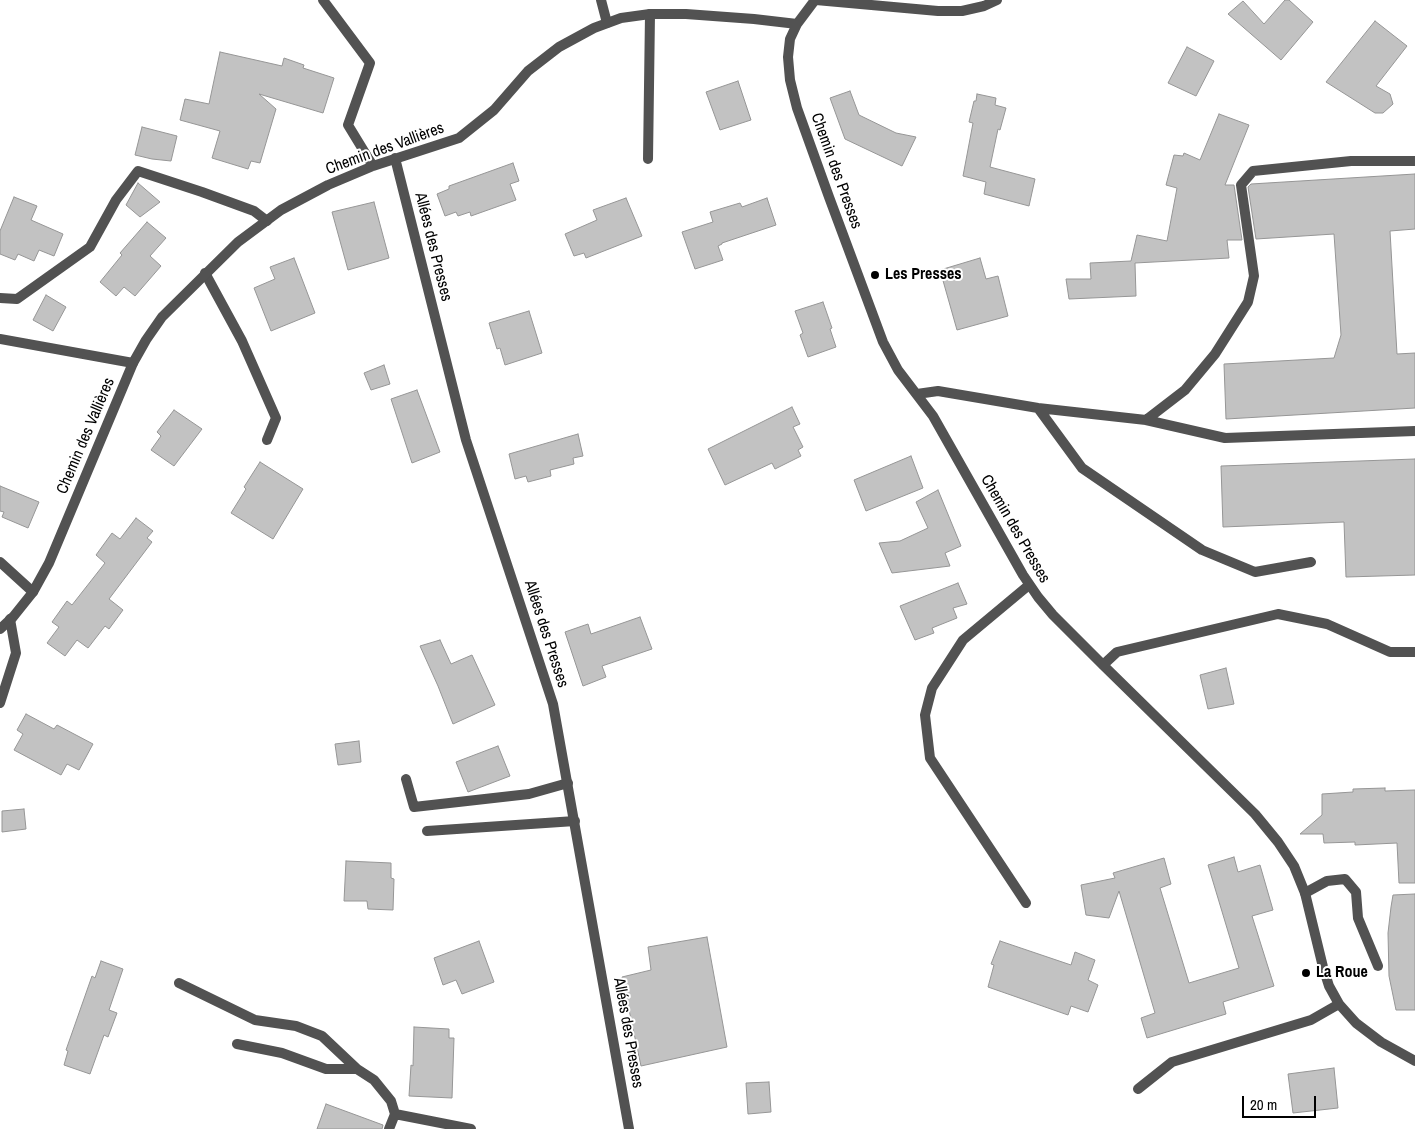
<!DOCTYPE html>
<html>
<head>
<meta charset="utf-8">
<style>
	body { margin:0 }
	#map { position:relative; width:1415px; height:1129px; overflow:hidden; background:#fff; font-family:"Archivo Narrow",sans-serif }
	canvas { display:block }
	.scale { position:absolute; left:1242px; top:1096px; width:74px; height:22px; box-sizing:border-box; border:2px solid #000; border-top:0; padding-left:6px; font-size:15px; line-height:18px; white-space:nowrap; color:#000; -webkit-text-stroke:4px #fff; paint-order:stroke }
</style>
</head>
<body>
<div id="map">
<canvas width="1415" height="1129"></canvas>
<div class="scale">20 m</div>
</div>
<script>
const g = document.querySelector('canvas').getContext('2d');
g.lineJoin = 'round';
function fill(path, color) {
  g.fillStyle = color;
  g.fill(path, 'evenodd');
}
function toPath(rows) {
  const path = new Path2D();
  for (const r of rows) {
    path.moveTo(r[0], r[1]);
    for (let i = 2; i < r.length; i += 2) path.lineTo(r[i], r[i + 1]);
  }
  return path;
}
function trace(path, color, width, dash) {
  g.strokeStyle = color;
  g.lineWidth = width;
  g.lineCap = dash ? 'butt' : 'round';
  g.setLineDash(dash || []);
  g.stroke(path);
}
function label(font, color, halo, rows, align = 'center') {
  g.font = font + ' "Archivo Narrow",sans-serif';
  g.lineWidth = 4;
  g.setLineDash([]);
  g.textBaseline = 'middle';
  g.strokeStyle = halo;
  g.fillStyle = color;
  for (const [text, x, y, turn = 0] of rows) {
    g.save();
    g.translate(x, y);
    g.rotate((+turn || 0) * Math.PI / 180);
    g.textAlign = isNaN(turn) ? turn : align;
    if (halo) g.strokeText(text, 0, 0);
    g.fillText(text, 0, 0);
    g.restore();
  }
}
const building = toPath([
	[1285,0,1289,0,1313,22,1281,60,1228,14,1243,1,1264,24,1285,0],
	[1375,21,1407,46,1376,86,1390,94,1393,104,1383,113,1375,113,1326,82,1375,21],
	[1187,47,1214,61,1196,96,1168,83,1187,47],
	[220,52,282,66,284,58,304,65,303,68,334,78,323,113,259,94,276,109,260,163,251,161,248,169,212,158,220,131,180,120,185,99,209,104,220,52],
	[738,81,751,120,720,130,706,92,738,81],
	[850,91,859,115,896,133,916,137,902,166,845,139,830,98,850,91],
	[977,94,996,98,995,105,1006,108,1000,130,998,129,990,167,1035,179,1029,206,984,194,986,182,963,176,973,123,969,122,974,101,976,101,977,94],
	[1219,114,1249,125,1225,185,1234,185,1242,240,1227,240,1229,258,1135,263,1136,296,1069,299,1066,279,1091,279,1090,263,1131,261,1137,235,1167,241,1177,188,1166,185,1174,155,1183,156,1184,153,1200,160,1219,114],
	[142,127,177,136,171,161,152,159,135,155,142,127],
	[513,163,519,181,510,184,516,200,471,216,470,212,458,216,456,212,445,216,437,194,449,189,449,186,513,163],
	[1415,174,1415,229,1390,231,1397,354,1415,353,1415,408,1226,419,1224,364,1334,358,1341,335,1334,234,1256,239,1248,187,1251,184,1415,174],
	[138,183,160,202,140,217,126,205,138,183],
	[14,197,37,206,31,220,63,234,54,256,39,250,34,261,18,254,15,260,0,254,0,231,14,197],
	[626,198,642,236,586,258,584,253,574,256,565,234,597,220,593,210,626,198],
	[767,198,776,225,722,243,722,244,718,246,723,260,695,269,682,232,713,222,710,212,740,203,742,207,767,198],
	[374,202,389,258,348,270,332,212,374,202],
	[147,222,166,238,150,256,161,266,135,296,124,287,116,296,100,282,122,255,120,253,147,222],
	[294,258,315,313,271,331,254,288,275,279,270,267,294,258],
	[980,258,986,279,998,276,1008,316,957,330,940,270,980,258],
	[46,295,66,307,53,331,33,320,46,295],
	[823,302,832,328,830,329,836,347,808,357,800,335,803,333,795,311,823,302],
	[529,311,542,353,505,365,500,348,497,349,489,323,529,311],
	[384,365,390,384,371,390,364,373,384,365],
	[417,390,440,452,412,463,391,399,417,390],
	[792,407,800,424,793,427,803,447,798,450,801,456,775,469,772,463,725,485,708,449,792,407],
	[174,410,202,429,174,466,151,450,161,436,157,432,174,410],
	[578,434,583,456,573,458,574,464,550,470,551,476,528,482,526,476,515,479,509,454,578,434],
	[911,456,923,488,866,511,854,480,911,456],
	[1415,459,1415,575,1346,577,1344,522,1223,527,1221,466,1415,459],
	[260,462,303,489,273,539,231,513,246,489,244,487,260,462],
	[0,486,39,502,28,528,2,517,4,512,0,511,0,486],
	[938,490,961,546,945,553,950,566,892,573,879,543,900,541,928,528,916,502,938,490],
	[136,518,153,531,147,538,152,542,109,599,123,610,109,629,105,626,88,648,77,640,65,656,47,643,59,627,52,622,67,601,72,605,105,563,96,555,112,533,120,539,136,518],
	[958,583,967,604,953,608,957,618,932,628,934,633,915,640,900,606,958,583],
	[640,617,652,649,602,666,606,677,583,686,565,632,588,624,591,634,640,617],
	[440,640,451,664,472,655,495,705,453,724,438,686,420,646,440,640],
	[1226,668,1234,704,1208,709,1200,675,1226,668],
	[26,714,54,729,57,725,93,744,79,770,67,764,61,775,14,750,23,734,17,730,26,714],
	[359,741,361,762,338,765,335,744,359,741],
	[498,746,510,776,468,792,456,762,498,746],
	[1385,788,1385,791,1415,790,1415,883,1399,883,1397,843,1355,845,1355,842,1324,843,1323,834,1300,834,1322,815,1322,794,1353,792,1353,789,1385,788],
	[24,809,26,829,2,832,2,811,24,809],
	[1234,857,1238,872,1260,865,1273,910,1252,916,1274,986,1223,1002,1226,1014,1147,1038,1141,1018,1155,1013,1119,891,1109,918,1086,915,1081,885,1115,878,1113,873,1164,858,1171,884,1160,888,1189,983,1239,968,1208,865,1234,857],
	[346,861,391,863,391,878,394,879,393,910,368,909,367,901,344,901,346,861],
	[1415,894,1415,1010,1396,1010,1389,976,1388,933,1391,907,1393,895,1415,894],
	[707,937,727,1047,641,1066,622,977,651,970,648,947,707,937],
	[479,941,494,982,462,994,456,980,443,985,434,958,479,941],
	[1000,941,1071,965,1075,952,1095,960,1088,980,1098,985,1088,1012,1071,1006,1068,1015,988,987,994,965,991,964,1000,941],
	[101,961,123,969,109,1010,117,1013,108,1037,104,1035,90,1074,64,1065,68,1051,66,1050,92,976,95,978,101,961],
	[414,1027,449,1029,449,1038,454,1038,452,1098,409,1096,411,1065,413,1066,414,1027],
	[1334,1068,1338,1108,1293,1113,1288,1074,1334,1068],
	[769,1082,771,1112,748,1114,746,1083,769,1082],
	[326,1104,383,1125,382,1129,317,1129,326,1104]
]);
fill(building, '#c2c2c2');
trace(building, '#969696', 1);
trace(toPath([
	[601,0,607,23],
	[648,159,650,14],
	[205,273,242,341,276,418,267,440],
	[0,298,17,299,90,247,116,200,138,171,202,192,254,211,267,221],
	[0,339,133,363],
	[0,562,33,592],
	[0,703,16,653,10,619],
	[406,779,414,807,529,794,568,783],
	[427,831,575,821],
	[1305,893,1327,881,1345,879,1356,892,1358,918,1378,966],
	[1026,903,930,758,925,715,932,688,963,640,1029,585],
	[179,983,255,1020,296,1026,322,1036,357,1069,374,1080,391,1101,395,1114,389,1129],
	[237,1044,282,1053,326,1069,357,1069],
	[395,1114,471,1129]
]), '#525252', 10);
trace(toPath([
	[323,0,370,63,348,125,373,166],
	[815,0,797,24,790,39,788,57,790,80,797,108,829,197,883,342,898,370,933,416,1023,575,1038,597,1053,615,1103,665,1255,814,1278,842,1294,866,1305,893,1323,967,1329,986,1339,1004,1356,1023,1381,1042,1415,1061],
	[816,0,938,11,962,11,984,6,997,0],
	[395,158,466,440,553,704,629,1129],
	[917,394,938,391,1038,408,1146,420,1225,438,1415,431],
	[1038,408,1082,468,1202,550,1255,572,1311,562],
	[1146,420,1185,390,1215,354,1248,302,1254,276,1241,185,1253,171,1351,161,1415,161],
	[0,629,13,617,33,592,49,563,133,363,146,340,162,317,238,242,281,210,328,185,373,166,459,138,494,110,528,71,559,47,594,28,621,18,650,14,686,14,754,19,797,24],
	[1103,665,1117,652,1278,614,1327,624,1390,652,1415,652],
	[1138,1089,1172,1062,1311,1020,1339,1004]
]), '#525252', 10);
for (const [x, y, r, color] of [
	[875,275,5,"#000"],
	[1306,973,5,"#000"]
]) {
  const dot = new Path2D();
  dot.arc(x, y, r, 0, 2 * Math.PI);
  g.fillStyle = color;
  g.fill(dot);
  trace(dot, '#fff', 2);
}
label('16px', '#000', '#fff', [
	["Chemin des Vallières",385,149,-20],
	["Chemin des Presses",836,171,70],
	["Allées des Presses",433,247,76],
	["Chemin des Vallières",86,436,-67],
	["Chemin des Presses",1015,529,60],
	["Allées des Presses",546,634,72],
	["Allées des Presses",628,1033,80]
]);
label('bold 16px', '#000', '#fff', [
	["Les Presses",885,275],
	["La Roue",1316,973]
], 'left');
</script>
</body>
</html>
